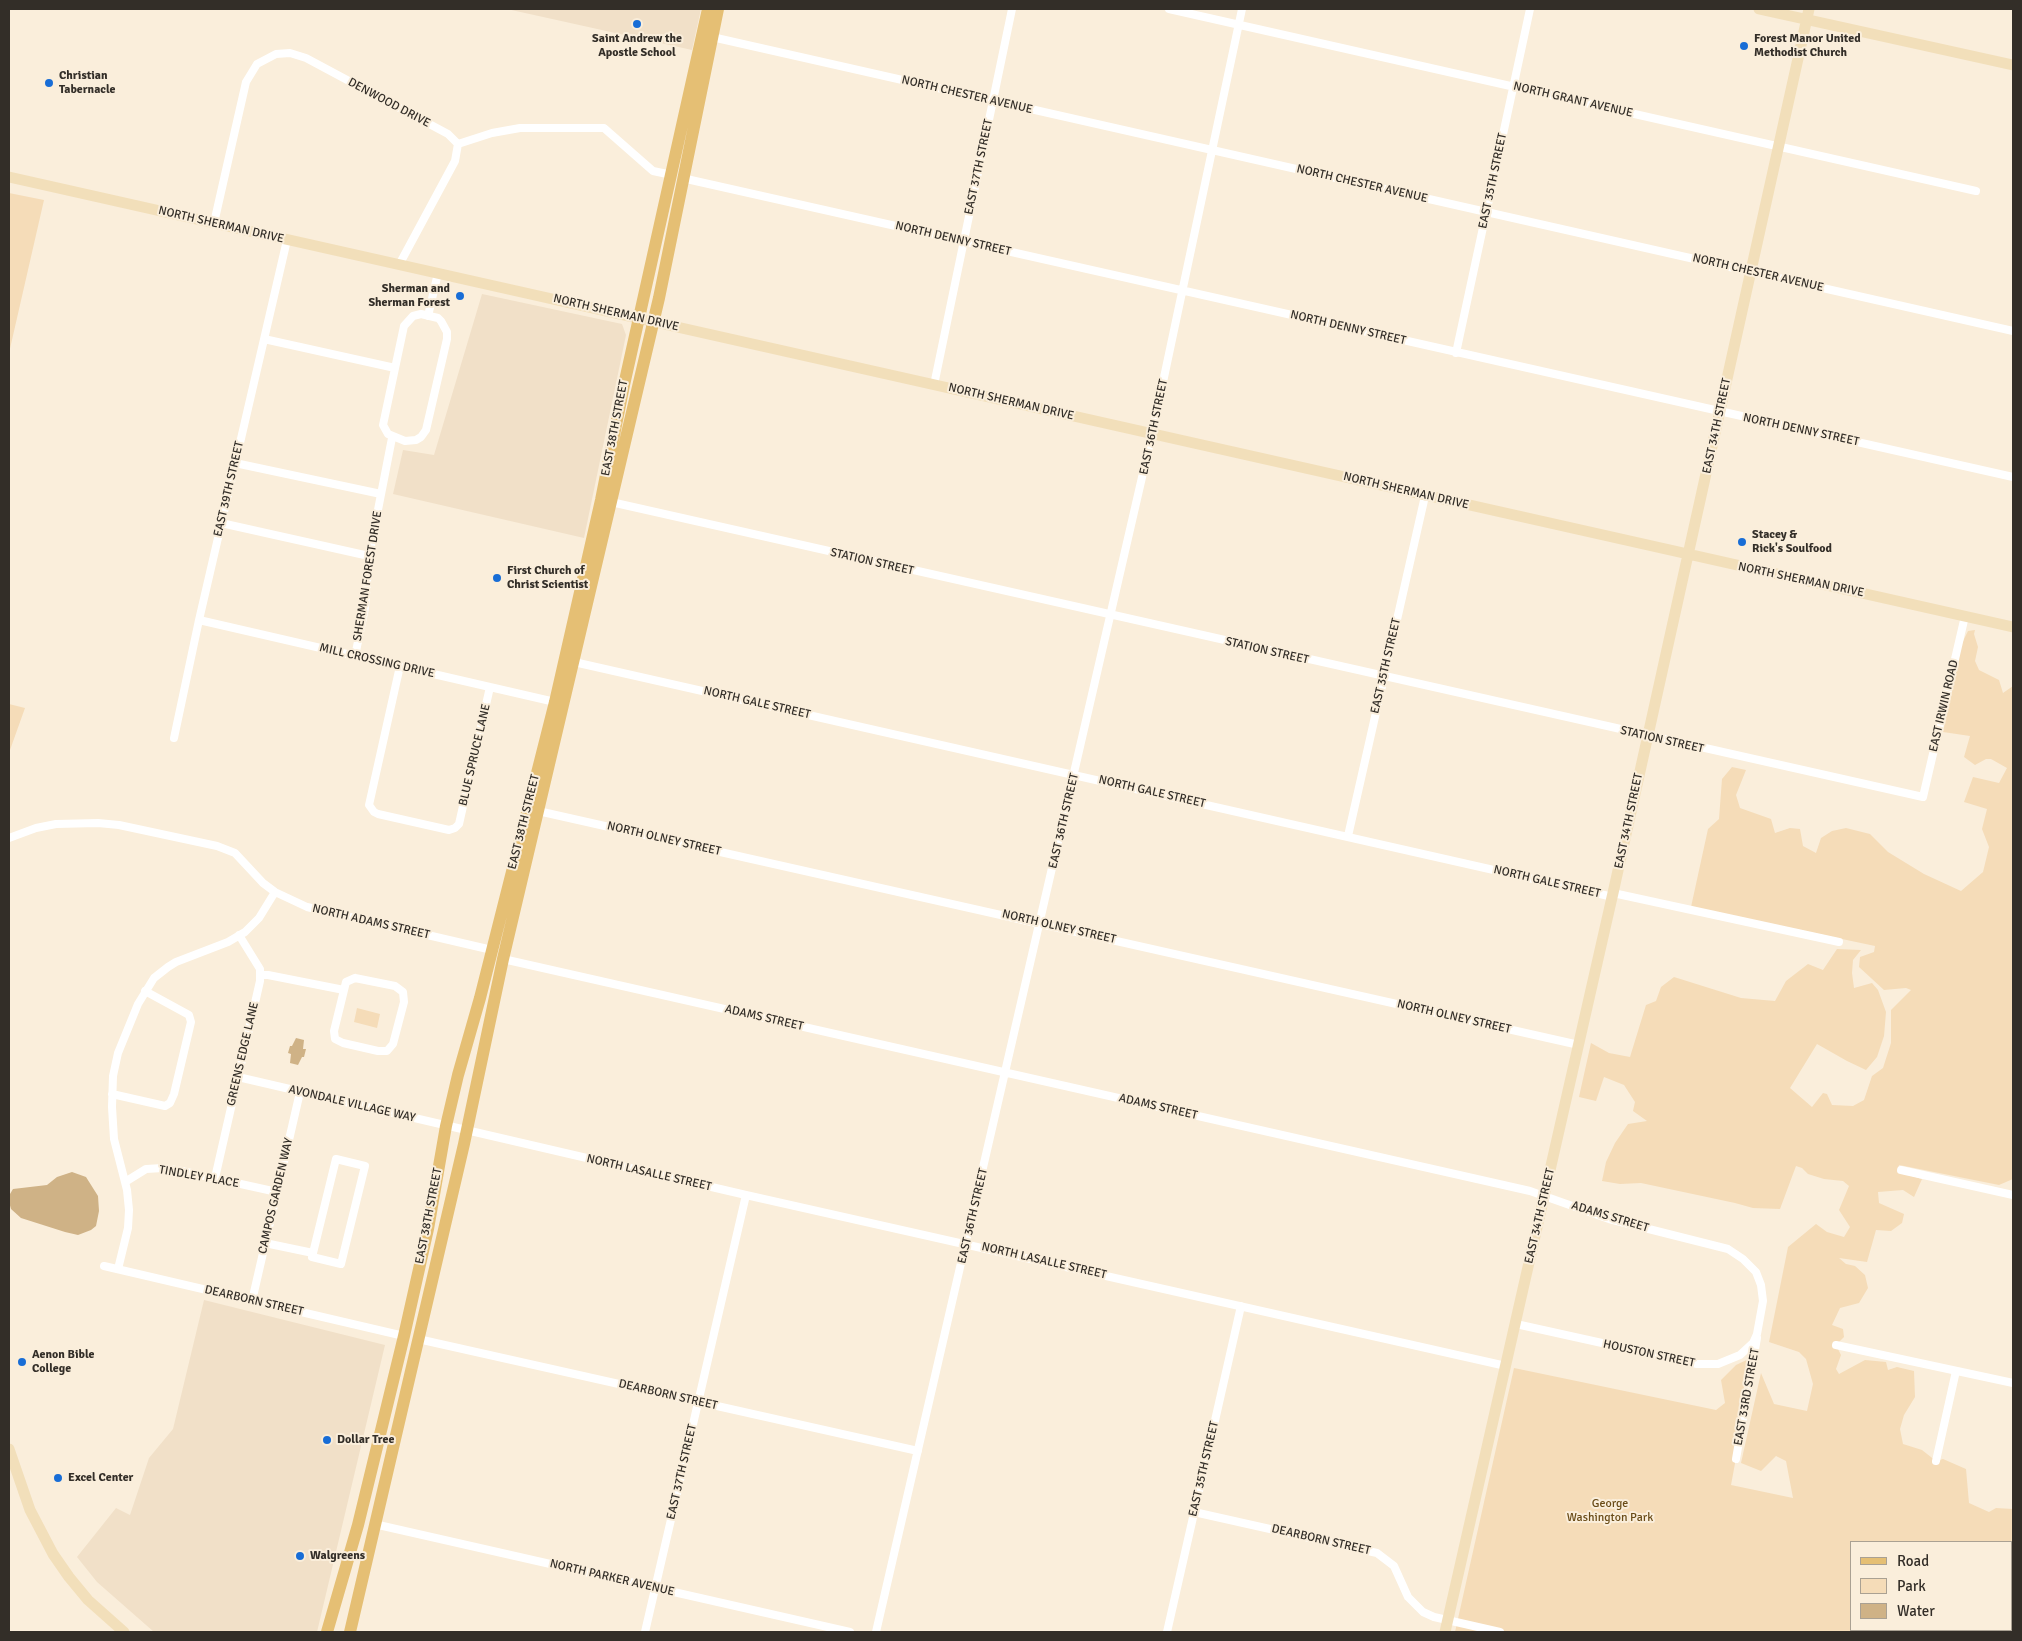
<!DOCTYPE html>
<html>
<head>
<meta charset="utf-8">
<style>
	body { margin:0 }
	#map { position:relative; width:2022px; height:1641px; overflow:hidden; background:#faeedb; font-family:Signika,sans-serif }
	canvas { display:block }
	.frame { position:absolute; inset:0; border:10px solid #332e28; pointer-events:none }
	.legend { position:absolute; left:1850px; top:1541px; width:162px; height:90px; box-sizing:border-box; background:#faeedb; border:1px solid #aaa193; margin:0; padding:6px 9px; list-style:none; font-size:15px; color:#332e28 }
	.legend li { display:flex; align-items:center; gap:10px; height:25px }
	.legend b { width:25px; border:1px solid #aaa193 }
</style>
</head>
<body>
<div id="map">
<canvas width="2022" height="1641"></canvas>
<div class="frame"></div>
<ul class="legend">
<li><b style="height:6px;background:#e5bf74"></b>Road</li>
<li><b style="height:14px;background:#f5dcb8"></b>Park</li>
<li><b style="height:14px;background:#cfb286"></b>Water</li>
</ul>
</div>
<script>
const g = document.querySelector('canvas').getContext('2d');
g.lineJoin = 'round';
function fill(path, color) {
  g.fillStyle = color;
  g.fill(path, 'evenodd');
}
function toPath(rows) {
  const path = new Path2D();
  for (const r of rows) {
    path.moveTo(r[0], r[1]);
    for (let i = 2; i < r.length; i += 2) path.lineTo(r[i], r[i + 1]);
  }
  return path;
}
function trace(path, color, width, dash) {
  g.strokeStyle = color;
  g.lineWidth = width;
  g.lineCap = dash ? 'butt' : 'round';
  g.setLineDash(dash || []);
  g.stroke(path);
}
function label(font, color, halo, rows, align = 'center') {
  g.font = font + ' Signika,sans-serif';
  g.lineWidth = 4;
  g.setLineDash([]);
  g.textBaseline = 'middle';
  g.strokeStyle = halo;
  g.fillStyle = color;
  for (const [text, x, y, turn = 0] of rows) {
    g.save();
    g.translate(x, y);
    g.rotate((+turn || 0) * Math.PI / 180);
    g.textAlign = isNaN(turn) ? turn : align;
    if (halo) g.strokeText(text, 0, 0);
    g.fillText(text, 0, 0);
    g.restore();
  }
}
fill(toPath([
	[507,9,701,9,692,50],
	[482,294,622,324,626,335,584,538,393,494,403,450,434,455],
	[204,1300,385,1345,317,1632,154,1632,97,1582,77,1557,116,1508,130,1515,149,1458,173,1429]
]), '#f1e0c8');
fill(toPath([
	[9,193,44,200,9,353],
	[1975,630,1974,634,1978,647,1975,661,1979,670,1999,680,2003,693,2013,686,2013,1179,1999,1185,1899,1165,1898,1172,1922,1179,1914,1197,1903,1190,1878,1192,1879,1203,1904,1214,1902,1223,1891,1231,1876,1230,1867,1262,1839,1258,1846,1264,1855,1266,1865,1275,1868,1288,1859,1303,1840,1308,1832,1325,1843,1329,1844,1337,1836,1345,1841,1355,1836,1369,1839,1374,1865,1360,1886,1362,1888,1370,1897,1367,1914,1371,1915,1397,1904,1415,1900,1429,1903,1444,1922,1450,1936,1461,1943,1459,1966,1469,1969,1503,1989,1512,1996,1508,2013,1509,2013,1632,1455,1632,1514,1368,1716,1410,1725,1403,1721,1380,1736,1365,1755,1356,1731,1485,1793,1498,1786,1461,1776,1456,1761,1471,1741,1463,1761,1373,1774,1404,1807,1411,1813,1384,1806,1359,1799,1352,1769,1342,1788,1247,1816,1224,1827,1232,1844,1237,1850,1227,1839,1210,1849,1186,1843,1181,1824,1179,1808,1174,1802,1168,1796,1166,1780,1209,1753,1208,1735,1203,1641,1183,1620,1184,1602,1181,1606,1162,1615,1143,1628,1124,1647,1121,1633,1111,1635,1102,1624,1085,1604,1077,1596,1101,1579,1097,1591,1043,1609,1053,1630,1057,1646,1005,1656,1001,1661,987,1674,977,1741,998,1775,1001,1786,981,1808,964,1823,970,1837,949,1861,950,1853,960,1852,973,1854,988,1872,983,1878,990,1886,1012,1884,1036,1877,1057,1866,1070,1847,1061,1817,1044,1790,1088,1812,1107,1823,1093,1827,1094,1832,1105,1853,1106,1864,1100,1872,1076,1883,1068,1891,1043,1891,1010,1911,990,1906,988,1884,990,1859,967,1860,957,1874,952,1875,946,1691,907,1708,829,1719,819,1722,779,1732,767,1746,770,1736,795,1740,808,1771,819,1775,833,1790,828,1800,829,1803,846,1816,853,1821,838,1832,831,1846,828,1870,834,1888,852,1924,874,1961,891,1983,872,1989,847,1982,829,1987,809,1964,802,1973,777,1999,783,2007,768,1991,759,1986,759,1975,765,1964,757,1970,736,1943,732,1962,643,1968,631],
	[1851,1542,2011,1542,2011,1630,1851,1630],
	[9,704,25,708,10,750,9,749],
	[357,1008,380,1014,377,1028,354,1022]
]), '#f5dcb8');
fill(toPath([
	[296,1038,304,1040,303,1049,306,1049,304,1057,302,1057,298,1065,290,1063,291,1054,288,1053,290,1046,292,1046],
	[72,1172,86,1177,98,1196,99,1211,96,1226,91,1230,78,1235,65,1232,21,1218,11,1209,9,1202,10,1194,13,1189,47,1185,57,1177]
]), '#cfb286');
trace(toPath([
	[1169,9,1976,191],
	[712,37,2013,331],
	[458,144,492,133,520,128,604,128,653,171,672,175],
	[682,178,2013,477],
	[214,223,246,82,257,64,276,54,290,53,306,58,448,134,458,144],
	[399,265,455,161,458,144],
	[421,314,438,318,441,321,447,332,447,339,426,430,421,437,416,440,405,441,388,434,383,425,404,326,413,316,421,314],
	[428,316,438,273],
	[264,339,395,368],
	[1456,353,1530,9],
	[934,385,1012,9],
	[235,463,381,494],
	[611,502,1923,797,1965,616],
	[221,523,369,556],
	[199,620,555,702],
	[355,656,365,608,369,556,392,438],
	[574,662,1613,897],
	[400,666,369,805,374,812,378,814,449,830,455,828,459,824,490,687],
	[174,738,199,620,287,240],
	[538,811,1579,1045],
	[1348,836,1425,496],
	[9,838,36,828,56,824,98,823,119,825,217,846,235,853,263,883,275,892,307,907,492,950],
	[1613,893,1839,942],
	[503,959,1530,1191,1609,1219,1728,1249,1743,1259,1756,1272,1761,1285,1763,1301,1757,1334,1753,1343,1740,1355,1718,1364,1697,1364,1516,1324],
	[261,975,268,975,344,990],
	[355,978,395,986,403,992,404,1002,393,1044,387,1051,378,1051,343,1043,335,1039,334,1031,346,982,355,978],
	[238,1077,746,1195,1506,1366],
	[112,1094,165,1106,170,1103,174,1094,191,1022,189,1015,145,991],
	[1901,1170,2013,1195],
	[215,1178,260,981,260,969,239,935],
	[125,1182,146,1169,163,1168,182,1171,277,1192],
	[265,1243,313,1253,312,1257,341,1264,365,1166,336,1159,313,1253],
	[104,1266,404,1336],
	[118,1269,128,1228,129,1210,127,1190,114,1139,112,1107,113,1076,118,1053,138,1004,154,978,168,967,176,962,228,942,245,932,259,918,275,892],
	[252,1301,300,1092],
	[418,1339,918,1451],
	[1836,1345,2013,1383],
	[1736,1459,1757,1338],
	[1936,1461,1956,1371],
	[1194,1512,1377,1553,1394,1566,1408,1597,1423,1612,1434,1617,1500,1632],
	[374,1524,850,1632],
	[645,1632,746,1195],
	[876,1632,1152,434,1242,9],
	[1167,1632,1241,1306]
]), '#fff', 8);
trace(toPath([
	[1759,9,2013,65],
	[9,177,2013,627],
	[9,1449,30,1510,53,1554,69,1577,88,1600,124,1632],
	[1445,1632,1613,893,1809,9]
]), '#f2dfba', 11);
trace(toPath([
	[327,1632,358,1525,404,1336,428,1229,446,1126,458,1075,480,998,555,702,601,500,624,385,708,9],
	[350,1632,464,1144,503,959,659,298,718,9]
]), '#e5bf74', 12);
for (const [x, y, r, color] of [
	[637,24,5,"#186dd6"],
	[1744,46,5,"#186dd6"],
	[49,83,5,"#186dd6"],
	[460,296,5,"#186dd6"],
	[1742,542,5,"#186dd6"],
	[497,578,5,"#186dd6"],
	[22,1362,5,"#186dd6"],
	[327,1440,5,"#186dd6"],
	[58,1478,5,"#186dd6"],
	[300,1556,5,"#186dd6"]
]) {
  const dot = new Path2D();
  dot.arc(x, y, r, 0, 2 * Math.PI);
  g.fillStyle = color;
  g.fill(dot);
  trace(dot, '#faeedb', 2);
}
label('bold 12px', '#332e28', '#faeedb', [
	["Saint Andrew the",637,39,"center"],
	["Apostle School",637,53,"center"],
	["Forest Manor United",1754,39],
	["Methodist Church",1754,53],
	["Christian",59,76],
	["Tabernacle",59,90],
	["Sherman and",450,289,"right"],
	["Sherman Forest",450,303,"right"],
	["Stacey &",1752,535],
	["Rick's Soulfood",1752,549],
	["First Church of",507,571],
	["Christ Scientist",507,585],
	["Aenon Bible",32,1355],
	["College",32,1369],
	["Dollar Tree",337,1440],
	["Excel Center",68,1478],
	["Walgreens",310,1556]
], 'left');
label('12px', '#332e28', '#faeedb', [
	["NORTH CHESTER AVENUE",967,95,13],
	["NORTH GRANT AVENUE",1573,100,13],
	["DENWOOD DRIVE",389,103,28],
	["EAST 37TH STREET",979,167,-78],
	["EAST 35TH STREET",1493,181,-78],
	["NORTH CHESTER AVENUE",1362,184,13],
	["NORTH SHERMAN DRIVE",221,225,13],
	["NORTH DENNY STREET",953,239,13],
	["NORTH CHESTER AVENUE",1758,273,13],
	["NORTH SHERMAN DRIVE",616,313,13],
	["NORTH DENNY STREET",1348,328,13],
	["NORTH SHERMAN DRIVE",1011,402,13],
	["EAST 34TH STREET",1717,426,-78],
	["EAST 36TH STREET",1154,427,-78],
	["EAST 38TH STREET",615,428,-79],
	["NORTH DENNY STREET",1801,430,12],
	["EAST 39TH STREET",229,489,-77],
	["NORTH SHERMAN DRIVE",1406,491,13],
	["STATION STREET",872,562,13],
	["SHERMAN FOREST DRIVE",368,576,-81],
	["NORTH SHERMAN DRIVE",1801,580,12],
	["STATION STREET",1267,651,13],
	["MILL CROSSING DRIVE",377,661,13],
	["EAST 35TH STREET",1386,666,-77],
	["NORTH GALE STREET",757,703,13],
	["EAST IRWIN ROAD",1944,706,-77],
	["STATION STREET",1662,740,13],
	["BLUE SPRUCE LANE",475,755,-77],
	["NORTH GALE STREET",1152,792,13],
	["EAST 36TH STREET",1064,821,-77],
	["EAST 34TH STREET",1629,821,-78],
	["EAST 38TH STREET",524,822,-76],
	["NORTH OLNEY STREET",664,839,13],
	["NORTH GALE STREET",1547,882,13],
	["NORTH ADAMS STREET",371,922,13],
	["NORTH OLNEY STREET",1059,927,13],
	["NORTH OLNEY STREET",1454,1017,13],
	["ADAMS STREET",764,1018,13],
	["GREENS EDGE LANE",243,1054,-77],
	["AVONDALE VILLAGE WAY",352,1104,13],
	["ADAMS STREET",1158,1107,13],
	["NORTH LASALLE STREET",649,1173,13],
	["TINDLEY PLACE",199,1177,10],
	["CAMPOS GARDEN WAY",276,1196,-77],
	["EAST 38TH STREET",429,1216,-79],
	["EAST 36TH STREET",973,1216,-77],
	["EAST 34TH STREET",1540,1216,-77],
	["ADAMS STREET",1610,1217,17],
	["NORTH LASALLE STREET",1044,1261,13],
	["DEARBORN STREET",254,1301,13],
	["HOUSTON STREET",1649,1354,12],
	["DEARBORN STREET",668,1395,13],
	["EAST 33RD STREET",1747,1397,-80],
	["EAST 35TH STREET",1204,1469,-77],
	["EAST 37TH STREET",682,1472,-77],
	["DEARBORN STREET",1321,1540,13],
	["NORTH PARKER AVENUE",612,1578,13]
]);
label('12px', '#694b17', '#faeedb', [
	["George",1610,1504],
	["Washington Park",1610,1518]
]);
</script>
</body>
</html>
